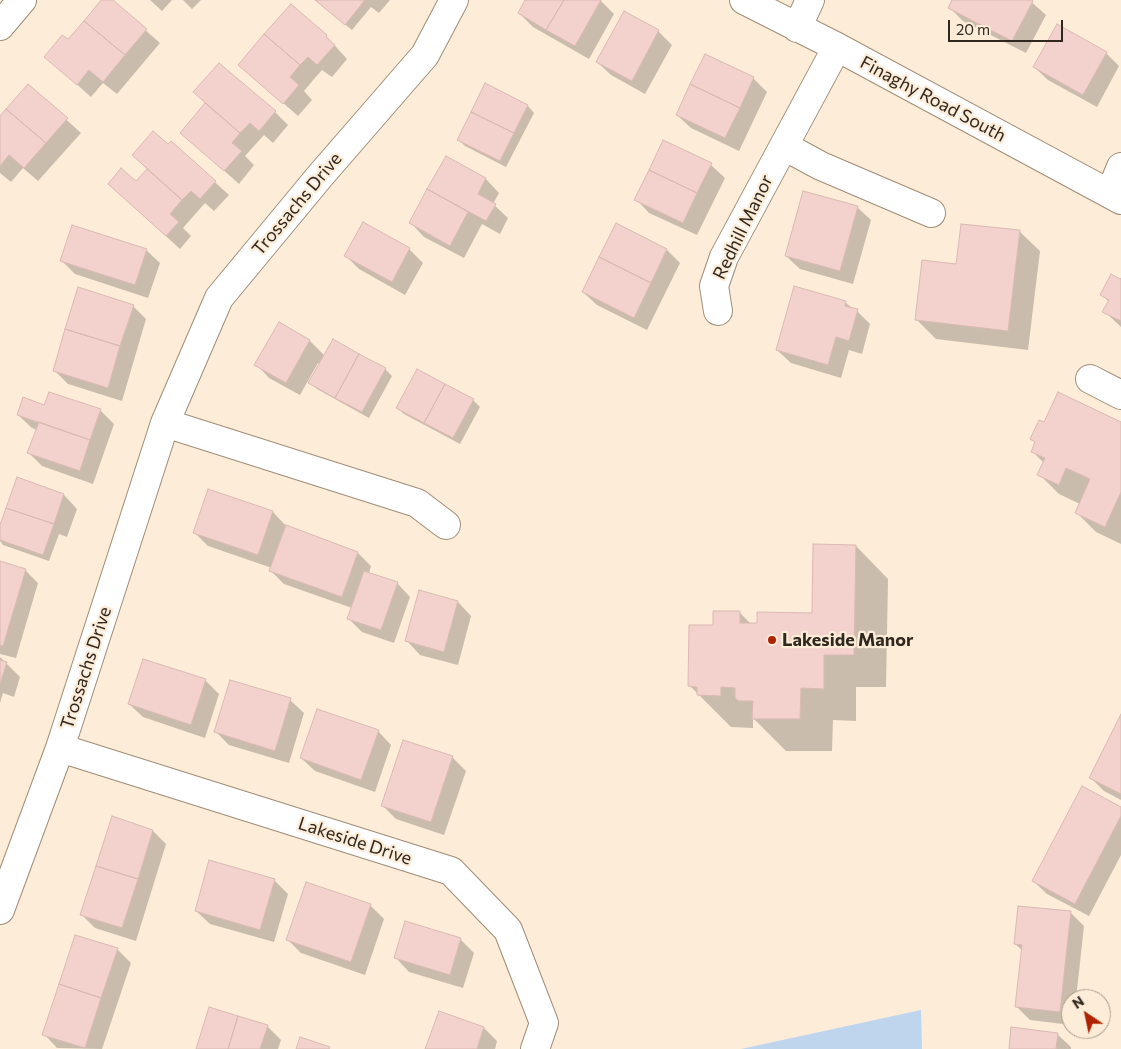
<!DOCTYPE html>
<html>
<head>
<meta charset="utf-8">
<style>
	body { margin:0 }
	#map { position:relative; width:1121px; height:1049px; overflow:hidden; background:#fcecd8; font-family:Commissioner,sans-serif }
	canvas { display:block }
	.north { position:absolute; left:1061px; top:989px; width:50px; height:50px; box-sizing:border-box; background:#fcecd8; border:1px solid #aa9e8e; border-radius:50%; rotate:326deg; font-size:14px; font-weight:700; line-height:20px; text-align:center; color:#30281f }
	.north::after { content:''; display:block; margin:auto; width:18px; height:22px; background:#af2300; clip-path:polygon(50% 0,100% 100%,50% 72%,0 100%) }
	.scale { position:absolute; left:948px; top:20px; width:115px; height:22px; box-sizing:border-box; border:2px solid #30281f; border-top:0; padding-left:6px; font-size:15px; line-height:18px; white-space:nowrap; color:#30281f; -webkit-text-stroke:4px #fcecd8; paint-order:stroke }
</style>
</head>
<body>
<div id="map">
<canvas width="1121" height="1049"></canvas>
<div class="north">N</div>
<div class="scale">20 m</div>
</div>
<script>
const g = document.querySelector('canvas').getContext('2d');
g.lineJoin = 'round';
function fill(path, color) {
  g.fillStyle = color;
  g.fill(path, 'evenodd');
}
function toPath(rows) {
  const path = new Path2D();
  for (const r of rows) {
    path.moveTo(r[0], r[1]);
    for (let i = 2; i < r.length; i += 2) path.lineTo(r[i], r[i + 1]);
  }
  return path;
}
function trace(path, color, width, dash) {
  g.strokeStyle = color;
  g.lineWidth = width;
  g.lineCap = dash ? 'butt' : 'round';
  g.setLineDash(dash || []);
  g.stroke(path);
}
function label(font, color, halo, rows, align = 'center') {
  g.font = font + ' Commissioner,sans-serif';
  g.lineWidth = 4.5;
  g.setLineDash([]);
  g.textBaseline = 'middle';
  g.strokeStyle = halo;
  g.fillStyle = color;
  for (const [text, x, y, turn = 0] of rows) {
    g.save();
    g.translate(x, y);
    g.rotate((+turn || 0) * Math.PI / 180);
    g.textAlign = isNaN(turn) ? turn : align;
    if (halo) g.strokeText(text, 0, 0);
    g.fillText(text, 0, 0);
    g.restore();
  }
}
fill(toPath([
	[921,1010,922,1049,741,1049]
]), '#bfd5ed');
fill(toPath([
	[103,0,111,0,160,43,117,94,103,83,91,97,45,56,68,41],
	[150,0,172,0,162,11],
	[183,0,201,0,192,9],
	[315,0,390,0,379,13,371,7,352,30],
	[527,0,600,0,614,14,589,59,533,27,519,13],
	[954,0,1029,0,1046,15,1026,53,963,21,950,8],
	[658,31,672,45,645,94,611,75,597,62],
	[326,36,347,59,332,77,322,70,314,79,304,91,312,100,298,116,240,65],
	[1106,53,1119,66,1097,107,1048,80,1034,67],
	[706,56,753,78,767,92,739,151,691,128,677,115],
	[28,85,81,133,38,181,23,168,11,182,0,173,0,118],
	[486,85,528,106,534,113,506,167,465,146,458,139],
	[206,103,275,112,288,125,273,143,264,135,254,146,245,156,254,165,239,184,182,133],
	[172,143,229,195,214,211,205,203,183,228,191,236,180,249,109,184,136,183,148,170,133,155,169,146],
	[447,158,486,179,499,193,493,204,508,218,500,234,482,224,464,258,424,237,411,223],
	[711,165,725,178,697,235,649,213,636,199],
	[857,207,871,220,853,284,800,269,786,256],
	[616,225,667,250,680,263,647,330,597,305,583,292],
	[1020,232,1040,251,1028,350,936,339,916,319,957,265],
	[409,249,423,263,405,295,359,269,346,256],
	[146,250,160,263,148,298,75,274,62,261],
	[1121,280,1121,327,1104,311,1109,302,1102,295],
	[845,302,853,309,857,311,870,324,862,354,849,350,841,378,791,363,777,350],
	[133,306,146,319,122,401,68,384,54,370],
	[279,324,310,341,325,356,385,369,392,376,369,418,317,389,310,382,320,364,318,363,300,395,269,378,256,364],
	[473,400,480,407,460,444,404,414,397,408],
	[45,406,100,410,114,424,93,484,42,466,29,453,37,430,32,428,18,415],
	[1045,423,1121,423,1121,544,1096,532,1076,512,1080,504,1059,494,1039,474,1044,463,1032,451,1036,443,1031,439],
	[17,479,64,495,77,509,67,537,59,534,49,561,3,545,0,541,0,529],
	[209,491,273,512,286,526,358,553,371,566,369,573,397,583,410,597,394,643,362,632,349,619,352,608,284,584,271,571,272,568,208,546,194,532],
	[856,546,888,579,886,687,856,687,856,721,833,720,832,751,786,751,753,718,753,728,731,727,690,686,714,626,740,613,751,624,814,615],
	[0,563,25,570,38,583,16,658,0,654],
	[458,602,471,616,458,665,420,655,407,641],
	[0,657,20,677,14,697,3,693,0,703],
	[144,660,206,681,219,694,205,738,143,717,129,704],
	[290,700,304,713,289,763,229,745,216,732],
	[1121,717,1121,800,1104,791,1091,778],
	[378,731,391,745,375,792,315,771,301,758],
	[452,757,466,771,444,835,396,819,383,806],
	[1121,809,1121,855,1089,916,1047,894,1033,881],
	[153,831,166,844,136,941,95,928,82,915],
	[274,880,288,894,274,942,210,924,196,911],
	[370,905,384,919,365,975,301,953,288,940],
	[1071,913,1084,926,1076,999,1071,999,1071,1025,1030,1020,1017,1007,1023,951,1015,944],
	[460,939,474,953,463,988,409,972,396,958],
	[117,949,131,963,102,1049,57,1048,44,1034],
	[440,1013,484,1028,497,1041,495,1049,427,1049],
	[267,1026,281,1040,278,1049,197,1049],
	[1057,1034,1071,1047,1071,1049,1010,1049]
]), '#0003');
const building = toPath([
	[101,0,113,0,147,29,125,55,84,21,101,0],
	[315,0,365,0,345,25,315,0],
	[525,0,564,0,546,30,518,13,525,0],
	[564,0,601,0,575,46,546,30,564,0],
	[952,0,1032,0,1033,1,1012,41,948,8,952,0],
	[291,4,327,35,326,37,335,45,317,65,308,57,300,65,264,34,291,4],
	[624,11,659,30,632,81,596,62,624,11],
	[84,21,125,55,103,82,89,70,77,85,44,57,62,35,68,39,84,21],
	[1057,24,1107,52,1083,95,1033,67,1057,24],
	[264,34,300,65,290,77,299,85,283,104,238,65,264,34],
	[705,54,754,77,740,108,690,84,705,54],
	[219,63,276,111,259,131,250,123,240,133,193,92,219,63],
	[485,83,528,105,514,133,471,112,485,83],
	[28,84,68,118,46,143,6,109,28,84],
	[690,84,740,108,725,138,676,115,690,84],
	[205,103,240,133,232,143,242,151,224,171,180,133,205,103],
	[6,109,46,143,24,168,9,155,0,166,0,116,6,109],
	[471,112,514,133,500,161,457,140,471,112],
	[153,131,168,144,171,141,216,181,200,199,191,191,182,200,132,155,153,131],
	[663,140,712,163,697,193,649,170,663,140],
	[446,156,486,178,478,194,496,204,486,221,427,189,446,156],
	[121,168,136,181,147,169,182,200,170,214,179,222,166,236,108,184,121,168],
	[649,170,697,193,683,223,634,200,649,170],
	[427,189,468,212,450,246,409,223,427,189],
	[803,191,858,206,840,271,785,256,803,191],
	[363,222,410,248,392,282,344,256,363,222],
	[616,223,667,249,651,283,599,257,616,223],
	[961,224,1020,230,1008,331,915,320,922,260,956,264,961,224],
	[72,225,147,249,135,285,60,261,72,225],
	[599,257,651,283,634,318,582,292,599,257],
	[1111,274,1120,279,1121,278,1121,321,1102,312,1109,300,1100,295,1111,274],
	[794,286,846,301,845,306,858,309,849,341,836,337,828,365,776,350,794,286],
	[78,287,134,305,120,346,65,329,78,287],
	[279,322,310,340,286,383,254,365,279,322],
	[65,329,120,346,108,388,53,371,65,329],
	[333,339,359,354,335,398,308,383,333,339],
	[359,354,386,368,362,412,335,398,359,354],
	[417,369,445,384,424,423,396,408,417,369],
	[445,384,474,399,453,438,424,423,445,384],
	[49,392,101,409,90,440,17,415,23,397,44,405,49,392],
	[1058,392,1121,422,1121,492,1105,527,1075,513,1090,479,1066,468,1059,485,1037,475,1045,458,1031,452,1035,442,1030,439,1039,420,1044,422,1058,392],
	[39,422,90,440,80,471,27,453,39,422],
	[17,477,64,494,54,524,6,508,17,477],
	[208,489,273,511,258,555,193,533,208,489],
	[6,508,54,524,43,555,0,540,0,525,6,508],
	[286,525,358,552,342,597,269,571,286,525],
	[813,544,856,545,854,655,824,655,824,689,801,688,800,719,752,719,753,701,739,701,735,698,735,688,721,687,721,696,697,695,697,687,688,686,689,625,713,625,713,611,740,611,740,623,757,623,757,612,812,613,813,544],
	[0,561,26,569,3,646,0,645,0,561],
	[364,571,398,582,381,630,347,619,364,571],
	[419,590,458,601,444,652,405,641,419,590],
	[143,659,206,679,191,725,128,704,143,659],
	[0,660,7,662,0,684,0,660],
	[230,680,291,698,275,751,214,732,230,680],
	[317,709,379,730,361,780,300,758,317,709],
	[1121,714,1121,794,1089,778,1121,714],
	[403,740,453,756,431,822,381,806,403,740],
	[1082,786,1121,807,1121,816,1075,904,1032,881,1082,786],
	[112,816,153,830,138,879,96,866,112,816],
	[209,860,275,879,260,930,195,911,209,860],
	[96,866,138,879,122,928,80,915,96,866],
	[306,882,371,904,351,962,286,940,306,882],
	[1018,906,1071,911,1060,1012,1015,1007,1022,945,1014,944,1018,906],
	[405,921,461,938,450,975,394,958,405,921],
	[75,935,118,948,101,998,59,984,75,935],
	[59,984,101,998,85,1048,42,1035,59,984],
	[209,1007,238,1016,228,1049,196,1049,209,1007],
	[439,1011,484,1027,477,1049,425,1049,439,1011],
	[238,1016,268,1025,260,1049,228,1049,238,1016],
	[1011,1027,1058,1033,1056,1049,1009,1049,1011,1027],
	[300,1037,330,1047,329,1049,296,1049,300,1037]
]);
fill(building, '#f3d1cc');
trace(building, '#dab9b3', 1);
const minor = toPath([
	[744,0,837,47,1121,200],
	[0,26,22,0],
	[797,28,810,0],
	[784,146,821,166,931,213],
	[1110,194,1121,167],
	[718,311,714,286,724,257,837,47],
	[1090,379,1121,395],
	[165,423,417,503,446,525],
	[60,748,451,871,508,930,544,1023,535,1049],
	[0,910,60,748,165,423,219,298,320,176,425,55,454,0]
]);
trace(minor, '#a08d77', 30);
trace(minor, '#fff', 28);
for (const [x, y, r, color] of [
	[772,640,5,"#af2300"]
]) {
  const dot = new Path2D();
  dot.arc(x, y, r, 0, 2 * Math.PI);
  g.fillStyle = color;
  g.fill(dot);
  trace(dot, '#fcecd8', 2);
}
label('18px', '#30281f', '#fcecd8', [
	["Finaghy Road South",933,99,28],
	["Trossachs Drive",297,204,-50],
	["Redhill Manor",743,227,-64],
	["Trossachs Drive",86,668,-72],
	["Lakeside Drive",355,841,18]
]);
label('bold 18px', '#30281f', '#fcecd8', [
	["Lakeside Manor",782,640]
], 'left');
</script>
</body>
</html>
